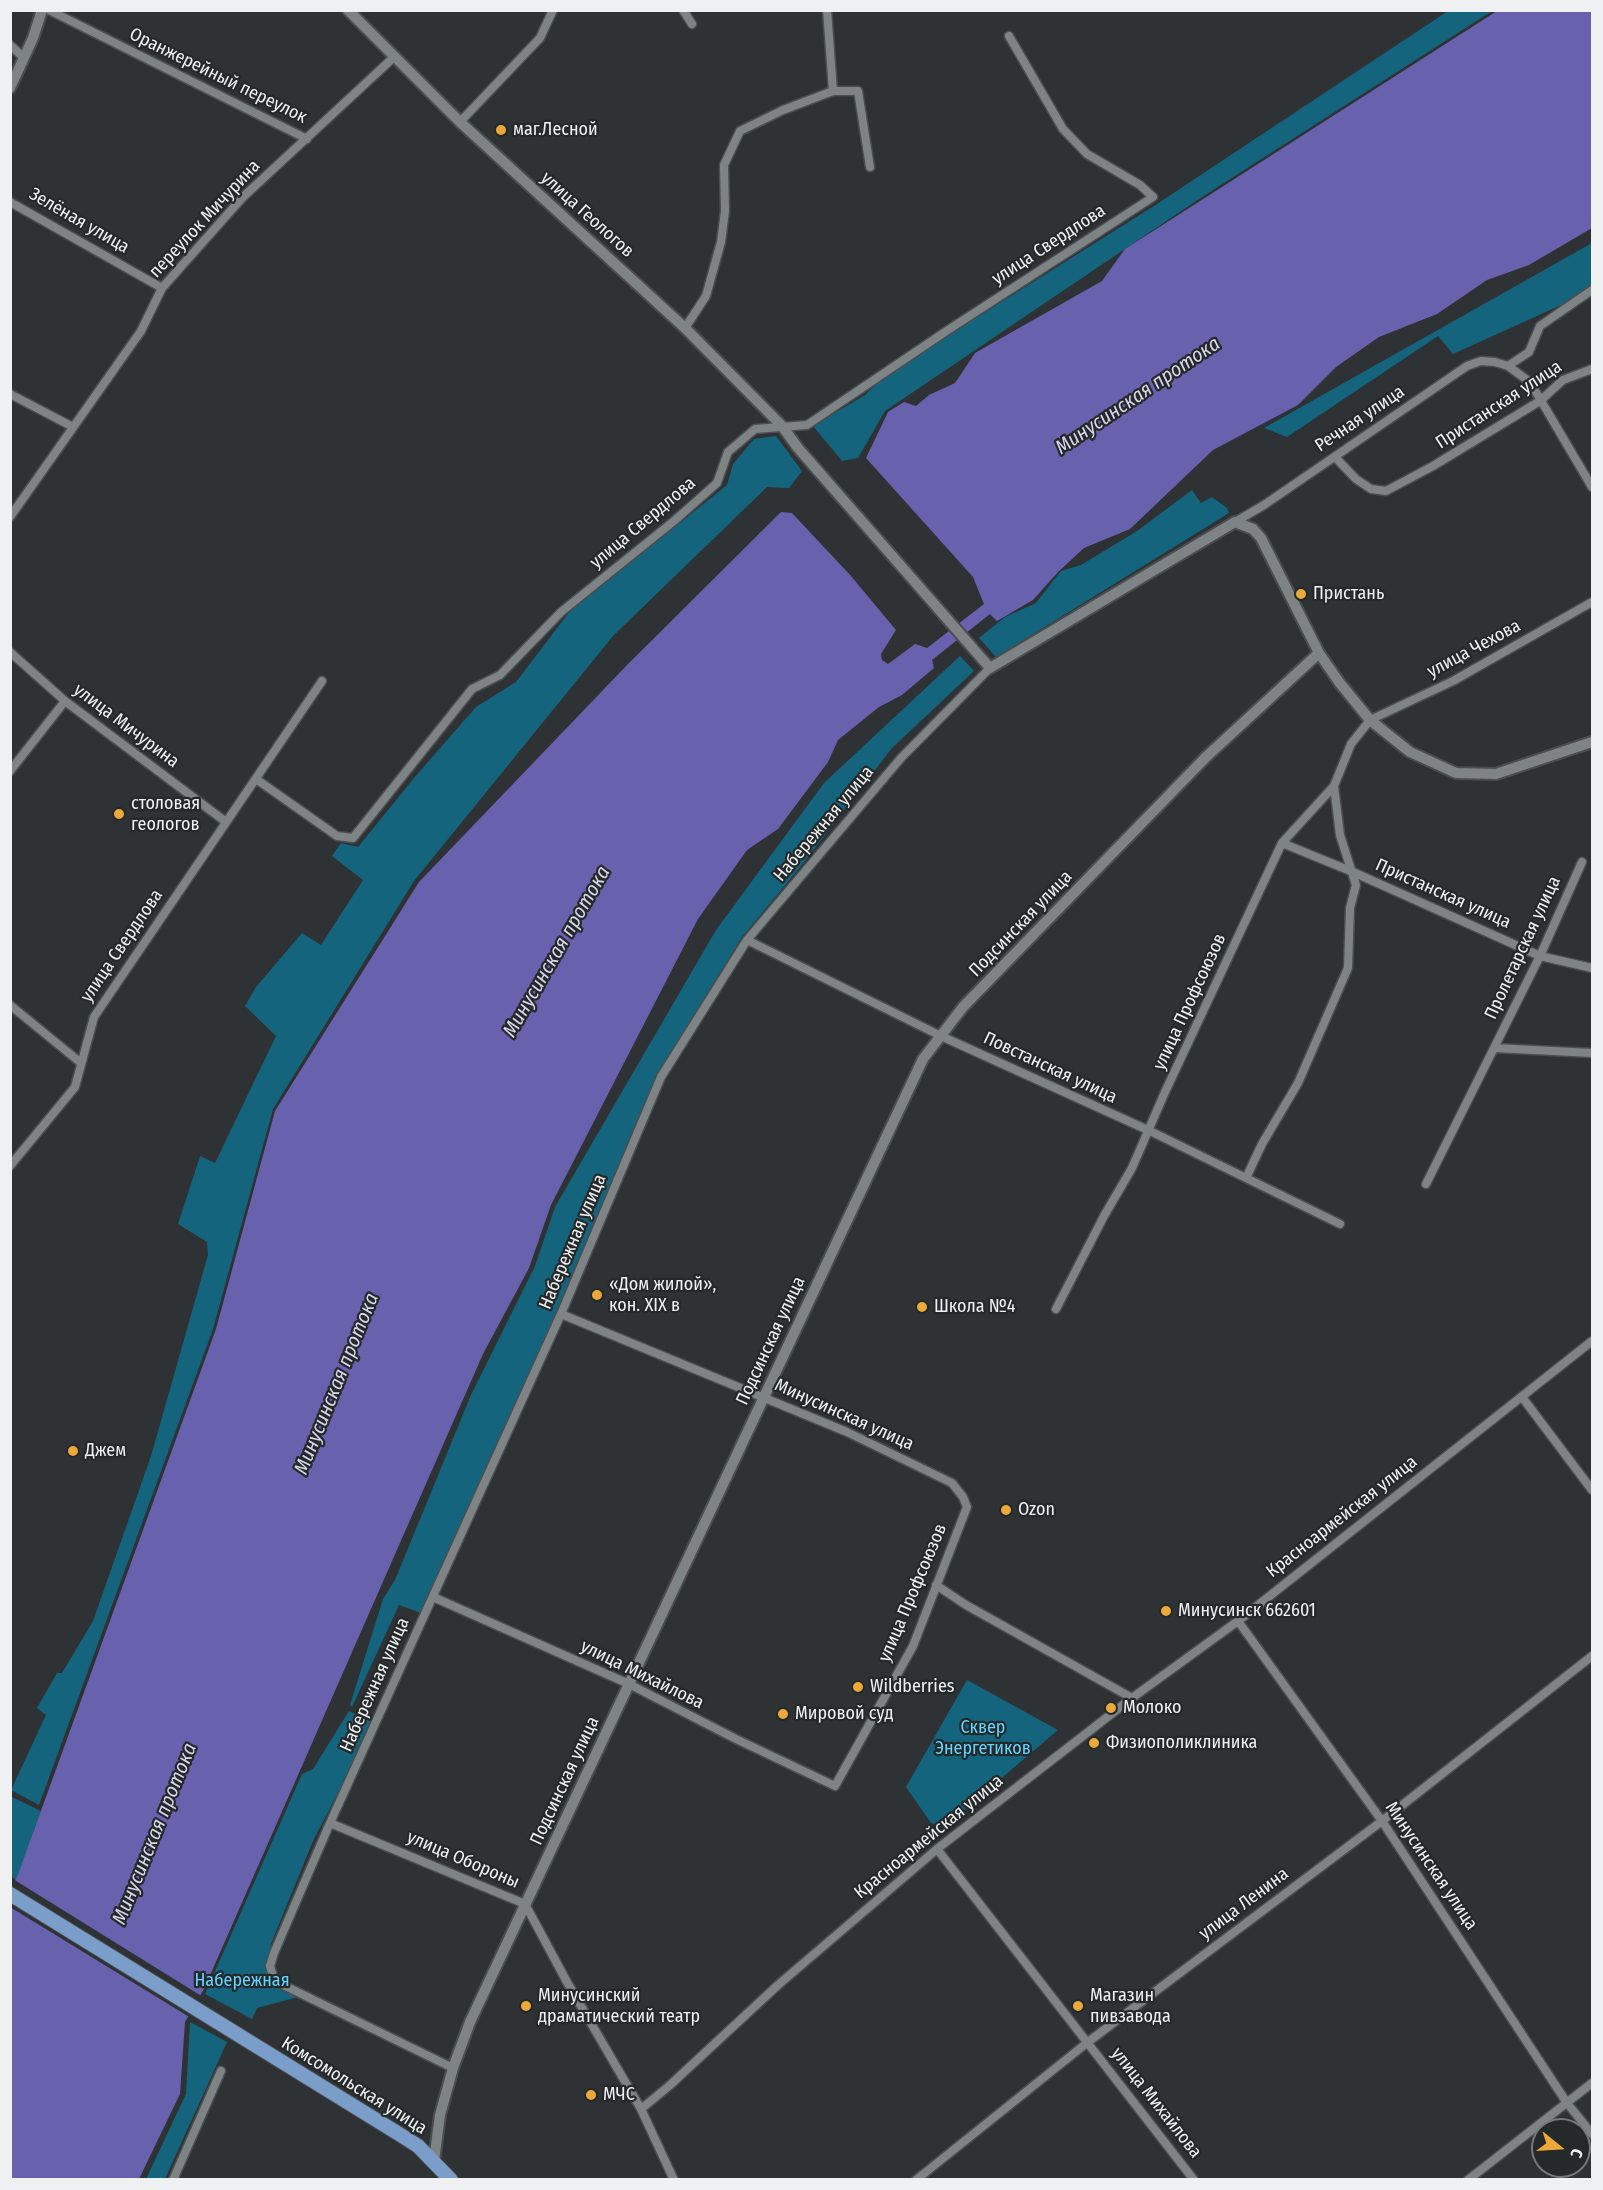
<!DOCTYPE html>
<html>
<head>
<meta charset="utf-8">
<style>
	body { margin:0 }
	#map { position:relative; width:1603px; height:2190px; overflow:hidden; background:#2f3234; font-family:"Fira Sans Condensed",sans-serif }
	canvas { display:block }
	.frame { position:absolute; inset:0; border:12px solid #eef0f2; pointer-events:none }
	.north { position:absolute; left:1531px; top:2118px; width:60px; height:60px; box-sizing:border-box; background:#25292a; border:2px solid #75797a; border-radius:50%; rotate:108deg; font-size:16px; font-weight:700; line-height:24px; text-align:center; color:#eef0f2 }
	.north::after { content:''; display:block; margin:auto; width:21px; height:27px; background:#eca93a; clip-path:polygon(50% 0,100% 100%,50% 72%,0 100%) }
</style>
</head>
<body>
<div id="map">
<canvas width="1603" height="2190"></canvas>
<div class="frame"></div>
<div class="north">С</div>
</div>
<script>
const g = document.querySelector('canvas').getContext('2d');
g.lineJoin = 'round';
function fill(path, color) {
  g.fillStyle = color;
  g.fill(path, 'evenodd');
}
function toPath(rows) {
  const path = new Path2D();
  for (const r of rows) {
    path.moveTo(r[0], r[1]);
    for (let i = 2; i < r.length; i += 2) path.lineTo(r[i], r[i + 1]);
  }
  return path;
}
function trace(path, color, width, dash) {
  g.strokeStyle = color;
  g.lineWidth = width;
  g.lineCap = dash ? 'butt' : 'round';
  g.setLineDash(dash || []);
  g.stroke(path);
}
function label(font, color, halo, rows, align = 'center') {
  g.font = font + ' "Fira Sans Condensed",sans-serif';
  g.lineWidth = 4.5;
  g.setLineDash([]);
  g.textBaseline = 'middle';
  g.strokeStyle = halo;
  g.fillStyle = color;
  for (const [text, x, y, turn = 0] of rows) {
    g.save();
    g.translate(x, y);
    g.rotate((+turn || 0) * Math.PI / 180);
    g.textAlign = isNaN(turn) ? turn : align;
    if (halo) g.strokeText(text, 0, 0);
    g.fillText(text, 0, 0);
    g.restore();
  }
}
fill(toPath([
	[1448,11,1492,11,1199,199,885,411,858,458,842,461,813,426,865,395,899,363,984,313,1157,204],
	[1592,243,1592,291,1453,354,1438,336,1287,437,1264,428],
	[776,436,802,471,789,488,767,487,613,636,414,881,273,1109,213,1329,39,1805,11,1790,46,1715,37,1708,57,1673,62,1673,93,1621,151,1456,208,1255,207,1242,178,1224,200,1156,215,1163,276,1036,245,1006,256,987,302,933,321,945,363,880,332,856,341,843,358,847,414,778,476,707,516,682,570,611,727,485,733,464,754,439],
	[1192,490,1201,503,1212,497,1227,508,1229,513,996,657,979,638,1005,617,1036,603,1061,571,1081,565,1137,531],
	[960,656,974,671,892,748,801,866,742,937,656,1077,557,1313,421,1613,399,1605,352,1707,350,1705,383,1599,395,1580,471,1395,535,1266,555,1207,716,930,824,783],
	[967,1680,1058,1730,943,1828,931,1823,906,1787],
	[349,1711,374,1723,313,1841,271,1944,266,1967,271,1983,298,1997,257,2008,252,2019,205,1994,302,1774,313,1769],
	[10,1796,41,1811,16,1880,11,1876],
	[190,2022,227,2042,165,2179,146,2179,186,2094]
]), '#14647e');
fill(toPath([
	[1497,11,1592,11,1592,228,1529,265,1487,280,1437,314,1379,337,1336,367,1298,405,1213,450,1130,529,1084,548,1058,572,1033,600,997,621,990,614,932,660,934,668,902,695,879,707,838,740,828,762,778,829,747,850,698,919,551,1205,529,1268,483,1354,204,1989,185,2022,180,2094,139,2179,11,2180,11,1890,18,1874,216,1329,275,1111,419,882,628,664,781,512,792,513,851,576,896,630,881,654,882,660,888,664,915,644,927,648,984,604,973,577,866,458,888,412,904,402,916,406,929,395,955,383,975,353,1102,281,1125,249]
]), '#6761ae');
fill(toPath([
	[13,1879,203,1997,191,2018,10,1907,10,1883]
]), '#2f3234');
const minor = toPath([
	[49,10,307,139],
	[683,10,692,24],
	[827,10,833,91,858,91,870,167],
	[10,45,23,57],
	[460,122,540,38,553,10],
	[10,202,162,288],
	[685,328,706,296,721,242,725,211,724,165,740,131,783,110,833,91],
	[1508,366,1529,352,1540,326,1592,290],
	[10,394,73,427],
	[1335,457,1356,479,1371,489,1386,491,1433,466,1540,401,1563,380,1592,369],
	[10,517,141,331,162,288,242,198,394,57],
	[1235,522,1264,505,1467,366,1481,361,1495,362,1508,366,1530,382,1592,487],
	[10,652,65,701,226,822],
	[10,771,65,701],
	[256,779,337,836,353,838,472,689,500,675,561,612,674,521,717,483,728,452,755,429,807,425,948,330,1153,197,1140,185,1087,154,1063,129,1009,36],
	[1282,843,1353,872,1540,956,1592,968],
	[747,940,941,1036,1150,1131,1340,1224],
	[10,1005,81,1063],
	[1495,1048,1592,1053],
	[10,1166,75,1087,94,1017,322,681],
	[1246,1178,1262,1144,1298,1083,1348,968,1350,908,1356,885,1340,835,1334,786],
	[1426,1184,1540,956,1582,862],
	[1056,1309,1104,1216,1132,1168,1165,1092,1282,843,1334,786,1351,744,1370,720,1453,681,1592,602],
	[1522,1397,1592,1490],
	[936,1585,966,1605,1132,1698],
	[433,1597,629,1684,736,1739,835,1786,913,1646,967,1507,963,1497,952,1483,847,1432,561,1314],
	[1238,1621,1382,1821,1567,2103,1592,2134],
	[330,1823,525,1904,567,1982,641,2109,674,2180],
	[937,1849,1194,2180],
	[453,2068,279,1983,273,1976,270,1966,274,1953,330,1823,561,1314,661,1077,747,940,901,758,990,668],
	[641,2109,669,2086,778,1985,937,1849,1132,1698,1238,1621,1592,1341],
	[173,2180,221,2071],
	[916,2180,1088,2042,1382,1821,1592,1656],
	[1468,2180,1592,2083]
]);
const tertiary = toPath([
	[348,10,460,122,685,328,782,426,798,448,990,668,1235,522,1253,529,1261,538,1319,653,1339,682,1370,720,1410,752,1456,773,1496,774,1592,742],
	[10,88,33,38,42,10],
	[434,2161,440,2115,453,2068,470,2022,923,1059,963,1007,1206,757,1319,653]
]);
const primary = toPath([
	[10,1894,399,2134,418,2146,451,2180]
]);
trace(minor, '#4b4d4f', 11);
trace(tertiary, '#4b4d4f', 14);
trace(primary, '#4b4d4f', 16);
trace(minor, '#7e8385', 8);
trace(tertiary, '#7e8385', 10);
trace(primary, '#7a9dc9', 14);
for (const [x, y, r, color] of [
	[501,130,6,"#eca93a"],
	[1301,594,6,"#eca93a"],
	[119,814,6,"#eca93a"],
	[597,1295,6,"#eca93a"],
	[922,1307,6,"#eca93a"],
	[73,1451,6,"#eca93a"],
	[1006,1510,6,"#eca93a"],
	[1166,1611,6,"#eca93a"],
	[858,1687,6,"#eca93a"],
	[1111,1708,6,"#eca93a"],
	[783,1714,6,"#eca93a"],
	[1094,1743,6,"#eca93a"],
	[526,2006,6,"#eca93a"],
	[1078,2006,6,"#eca93a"],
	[591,2095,6,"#eca93a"]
]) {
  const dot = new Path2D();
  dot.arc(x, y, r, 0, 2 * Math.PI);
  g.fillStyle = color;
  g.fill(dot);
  trace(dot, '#25292a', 2);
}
label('18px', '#eef0f2', '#25292a', [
	["Оранжерейный переулок",218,76,26],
	["улица Геологов",587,215,42],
	["переулок Мичурина",205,219,-47],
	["Зелёная улица",79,221,30],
	["улица Свердлова",1049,245,-33],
	["Пристанская улица",1499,405,-33],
	["Речная улица",1360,419,-34],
	["улица Свердлова",643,523,-40],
	["улица Чехова",1474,649,-28],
	["улица Мичурина",126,726,37],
	["Набережная улица",824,824,-50],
	["Пристанская улица",1443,894,24],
	["Подсинская улица",1021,924,-46],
	["улица Свердлова",122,946,-56],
	["Пролетарская улица",1523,948,-65],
	["улица Профсоюзов",1190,1002,-65],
	["Повстанская улица",1050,1068,25],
	["Набережная улица",573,1242,-67],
	["Подсинская улица",771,1341,-65],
	["Минусинская улица",844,1415,24],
	["Красноармейская улица",1342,1517,-38],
	["улица Профсоюзов",913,1593,-67],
	["улица Михайлова",642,1675,26],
	["Набережная улица",375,1685,-66],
	["Подсинская улица",565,1781,-65],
	["Красноармейская улица",929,1837,-39],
	["улица Обороны",463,1860,23],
	["Минусинская улица",1431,1866,56],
	["улица Ленина",1244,1904,-37],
	["Комсомольская улица",354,2086,32],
	["улица Михайлова",1156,2103,52]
]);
label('18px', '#eef0f2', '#25292a', [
	["маг.Лесной",513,130],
	["Пристань",1313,594],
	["столовая",131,804],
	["геологов",131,825],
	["«Дом жилой»,",609,1285],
	["кон. ХIХ в",609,1306],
	["Школа №4",934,1307],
	["Джем",85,1451],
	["Ozon",1018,1510],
	["Минусинск 662601",1178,1611],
	["Wildberries",870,1687],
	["Молоко",1123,1708],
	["Мировой суд",795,1714],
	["Физиополиклиника",1106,1743],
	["Минусинский",538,1996],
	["драматический театр",538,2017],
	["Магазин",1090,1996],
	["пивзавода",1090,2017],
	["МЧС",603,2095]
], 'left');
label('18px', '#62d4ff', '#25292a', [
	["Сквер",983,1728],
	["Энергетиков",983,1749],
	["Набережная",242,1981]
]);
label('italic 20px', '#d6d7ec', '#25292a', [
	["Минусинская протока",1138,396,-34],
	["Минусинская протока",557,952,-60],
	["Минусинская протока",337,1384,-68],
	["Минусинская протока",155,1834,-68]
]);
</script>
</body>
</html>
